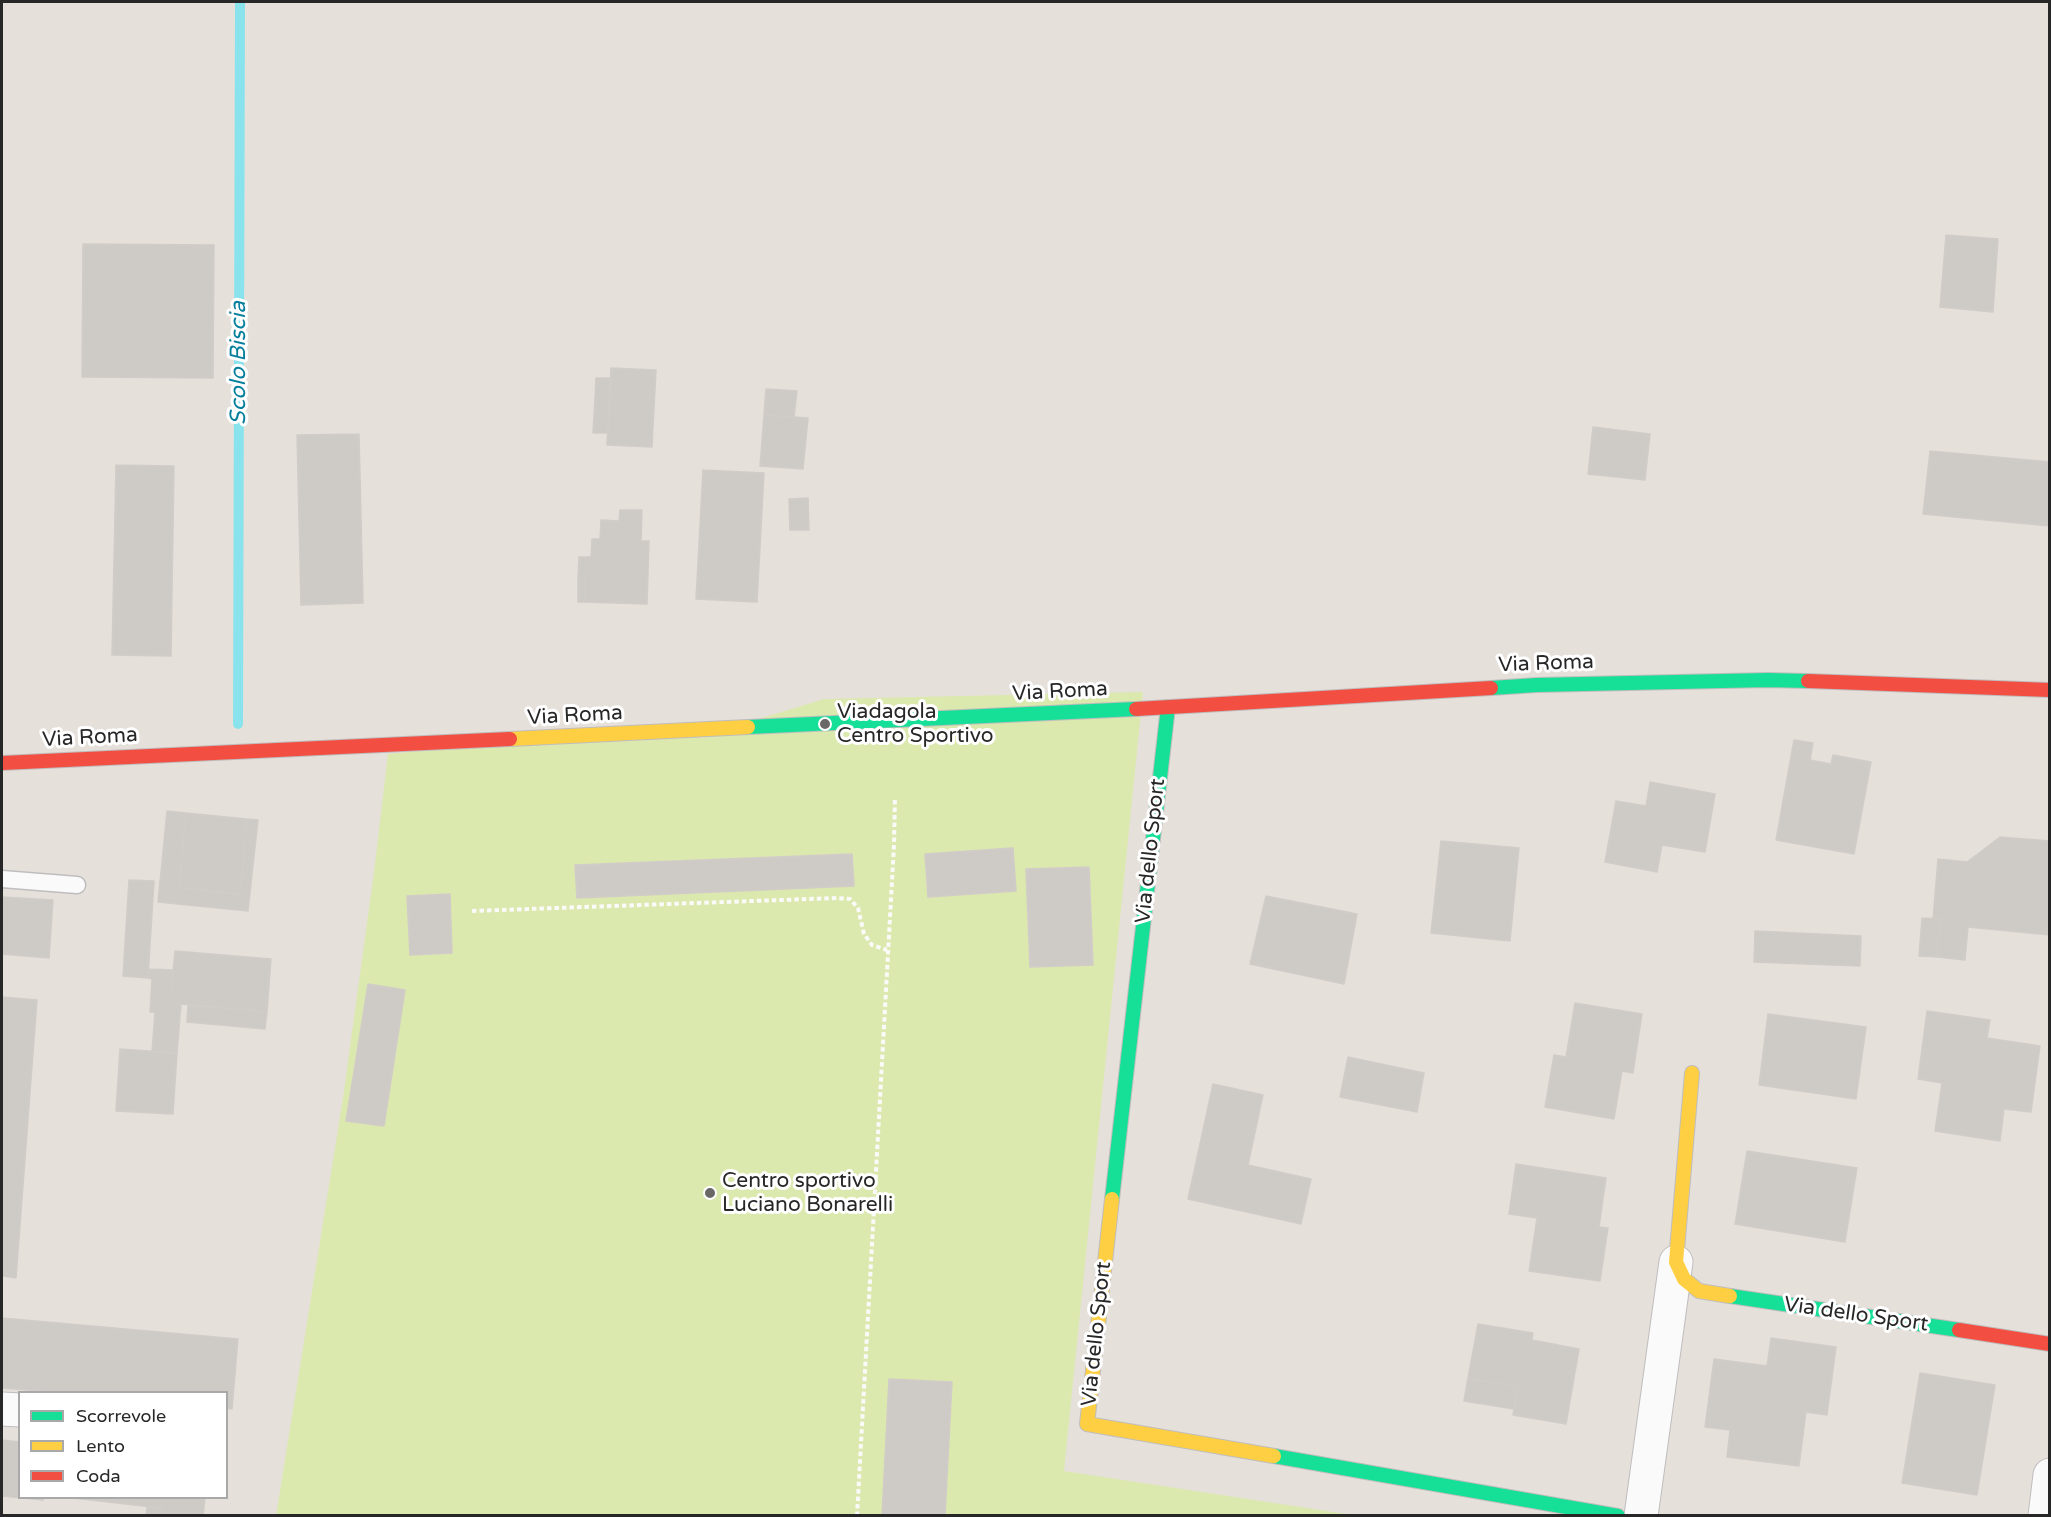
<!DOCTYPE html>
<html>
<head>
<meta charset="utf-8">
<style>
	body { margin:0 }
	#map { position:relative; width:2051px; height:1517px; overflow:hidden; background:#e6e0db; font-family:"Varela Round",sans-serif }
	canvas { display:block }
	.frame { position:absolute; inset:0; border:3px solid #272727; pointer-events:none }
	.legend { position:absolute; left:18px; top:1391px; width:210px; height:108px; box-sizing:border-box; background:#fff; border:2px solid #a9a9a9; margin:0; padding:8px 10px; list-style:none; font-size:18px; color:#272727 }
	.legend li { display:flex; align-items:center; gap:12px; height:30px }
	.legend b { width:30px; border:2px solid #a9a9a9 }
</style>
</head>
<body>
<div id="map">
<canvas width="2051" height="1517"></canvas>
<div class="frame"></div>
<ul class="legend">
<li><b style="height:8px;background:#16e098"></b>Scorrevole</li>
<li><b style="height:8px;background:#ffcf43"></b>Lento</li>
<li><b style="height:8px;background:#f24e42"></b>Coda</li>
</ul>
</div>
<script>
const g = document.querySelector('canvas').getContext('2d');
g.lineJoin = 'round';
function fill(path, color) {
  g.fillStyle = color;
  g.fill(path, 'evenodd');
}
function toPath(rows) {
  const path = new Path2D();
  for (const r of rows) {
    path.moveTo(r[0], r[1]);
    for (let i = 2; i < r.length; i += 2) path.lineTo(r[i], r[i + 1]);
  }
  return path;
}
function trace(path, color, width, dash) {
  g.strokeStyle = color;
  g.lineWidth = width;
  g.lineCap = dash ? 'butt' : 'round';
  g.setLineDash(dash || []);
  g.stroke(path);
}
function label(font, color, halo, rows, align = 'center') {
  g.font = font + ' "Varela Round",sans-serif';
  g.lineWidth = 6;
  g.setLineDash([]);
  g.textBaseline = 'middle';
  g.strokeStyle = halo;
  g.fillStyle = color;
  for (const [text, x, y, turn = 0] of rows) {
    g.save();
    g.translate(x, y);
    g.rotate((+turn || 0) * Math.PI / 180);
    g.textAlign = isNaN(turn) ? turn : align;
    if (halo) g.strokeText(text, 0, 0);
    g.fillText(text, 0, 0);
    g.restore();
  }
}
fill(toPath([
	[1143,692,1064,1471,1353,1515,276,1516,343,1098,374,872,388,754,755,720,824,699]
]), '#dbe8ae');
trace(toPath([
	[238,724,240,2]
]), '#89e3ed', 10);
const building = toPath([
	[1946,235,1998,239,1993,312,1940,307,1946,235],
	[83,244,214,245,213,378,82,377,83,244],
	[611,368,656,370,652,447,607,445,611,368],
	[596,378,611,378,608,433,593,433,596,378],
	[766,389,797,391,794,417,764,415,766,389],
	[764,415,808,418,803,469,760,466,764,415],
	[1593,427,1650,434,1645,480,1588,474,1593,427],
	[359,434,363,603,301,605,297,435,359,434],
	[1930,451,2050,462,2050,526,1923,514,1930,451],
	[116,465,174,466,171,656,112,655,116,465],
	[703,470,764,473,757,602,696,599,703,470],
	[808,498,809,530,790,530,789,499,808,498],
	[620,510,642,510,641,541,649,541,647,604,584,602,585,578,578,578,579,557,591,557,592,539,600,539,601,520,619,521,620,510],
	[578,578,585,578,584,602,578,602,578,578],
	[1794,740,1813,743,1810,760,1831,764,1833,755,1871,762,1854,854,1776,840,1794,740],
	[1650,782,1715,794,1705,852,1662,845,1657,872,1605,862,1616,801,1646,806,1650,782],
	[167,811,186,813,179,888,240,894,247,819,258,820,248,911,158,902,167,811],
	[186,813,247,819,240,894,179,888,186,813],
	[2000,837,2050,841,2050,935,1968,927,1965,960,1937,957,1940,919,1933,919,1938,859,1967,862,2000,837],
	[1441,841,1519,848,1510,941,1431,933,1441,841],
	[1013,848,1016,891,928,897,925,854,1013,848],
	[852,854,854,886,577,898,575,865,852,854],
	[1089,867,1093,965,1030,967,1026,869,1089,867],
	[129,880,154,881,148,978,123,976,129,880],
	[450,894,452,953,410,955,407,896,450,894],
	[1266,896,1357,914,1344,984,1250,964,1266,896],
	[2,897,53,900,49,958,2,954,2,897],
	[1922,918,1940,919,1937,957,1919,956,1922,918],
	[1755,931,1861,936,1860,966,1754,962,1755,931],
	[175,951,271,959,267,1012,170,1003,175,951],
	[149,969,173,970,170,1003,181,1004,177,1053,152,1052,155,1012,150,1012,152,979,148,978,149,969],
	[368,984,405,990,384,1126,346,1121,368,984],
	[2,997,37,1000,16,1278,2,1276,2,997],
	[1575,1003,1642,1014,1633,1073,1622,1071,1614,1119,1545,1107,1554,1055,1566,1057,1575,1003],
	[188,1005,267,1012,265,1029,187,1022,188,1005],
	[1927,1011,1990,1020,1987,1038,2040,1046,2031,1112,2004,1109,2000,1141,1935,1131,1942,1083,1918,1079,1927,1011],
	[1768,1014,1866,1027,1856,1099,1759,1085,1768,1014],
	[120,1049,177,1053,173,1114,116,1111,120,1049],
	[1348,1057,1424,1073,1417,1112,1340,1097,1348,1057],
	[1213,1084,1263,1095,1248,1165,1311,1179,1301,1224,1188,1199,1213,1084],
	[1747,1151,1857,1168,1845,1242,1735,1224,1747,1151],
	[1516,1164,1606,1178,1599,1227,1608,1228,1600,1281,1529,1271,1537,1218,1509,1214,1516,1164],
	[2,1318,238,1339,232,1409,226,1408,226,1392,52,1392,2,1388,2,1318],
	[1478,1324,1533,1333,1532,1340,1579,1349,1566,1424,1513,1415,1518,1387,1468,1378,1478,1324],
	[1771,1338,1836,1347,1827,1415,1806,1412,1799,1466,1727,1457,1730,1430,1705,1427,1714,1359,1767,1366,1771,1338],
	[1920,1373,1995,1385,1977,1495,1902,1483,1920,1373],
	[1468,1378,1518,1387,1514,1409,1464,1401,1468,1378],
	[889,1379,952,1382,945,1516,882,1516,889,1379],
	[2,1440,20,1442,20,1498,43,1498,43,1500,2,1496,2,1440],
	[73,1498,205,1498,203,1516,160,1516,161,1508,73,1498],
	[147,1507,161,1508,160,1516,146,1516,147,1507]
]);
fill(building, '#cecac6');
trace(building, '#d1ccc8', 1.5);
const lane = toPath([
	[2,879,77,885]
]);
const street = toPath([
	[2,1409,20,1410],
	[1641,1516,1676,1262],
	[2045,1516,2050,1475]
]);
const fast = toPath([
	[1491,688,1537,685,1768,680,1808,681],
	[748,727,1136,709],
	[1112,1199,1168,707],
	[1730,1296,1959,1330],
	[1274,1456,1618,1516]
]);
const slow = toPath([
	[510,739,748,727],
	[1692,1073,1676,1262,1684,1279,1699,1291,1730,1296],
	[1112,1199,1087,1424,1274,1456]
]);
const jam = toPath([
	[1808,681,2050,690],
	[1136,709,1491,688],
	[2,763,510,739],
	[1959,1330,2050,1344]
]);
trace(lane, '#bfbdbd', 19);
trace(street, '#bfbdbd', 35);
trace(fast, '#bfbdbd', 16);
trace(slow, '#bfbdbd', 16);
trace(jam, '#bfbdbd', 16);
trace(toPath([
	[472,911,837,898,850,899,858,908,864,934,872,945,887,950],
	[857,1516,894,845,895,797]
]), '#fbfafa', 4, [4.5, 3]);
trace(lane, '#fbfafa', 16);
trace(street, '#fbfafa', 33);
trace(fast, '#16e098', 14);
trace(slow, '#ffcf43', 14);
trace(jam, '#f24e42', 14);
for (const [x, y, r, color] of [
	[825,724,6,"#6a6866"],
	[710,1193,6,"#6a6866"]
]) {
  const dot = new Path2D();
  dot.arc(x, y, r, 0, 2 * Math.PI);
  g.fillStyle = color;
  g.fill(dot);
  trace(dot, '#fff', 2);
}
label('21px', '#272727', '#fff', [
	["Via Roma",1546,664,-2],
	["Via Roma",1060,692,-3],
	["Via Roma",575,716,-3],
	["Via Roma",90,738,-3],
	["Via dello Sport",1151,851,-84],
	["Via dello Sport",1856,1315,8],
	["Via dello Sport",1097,1334,-84]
]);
label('21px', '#272727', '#fff', [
	["Viadagola",837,712],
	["Centro Sportivo",837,736],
	["Centro sportivo",722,1181],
	["Luciano Bonarelli",722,1205]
], 'left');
label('italic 22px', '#057f9c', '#fff', [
	["Scolo Biscia",239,363,-90]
]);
</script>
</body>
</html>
